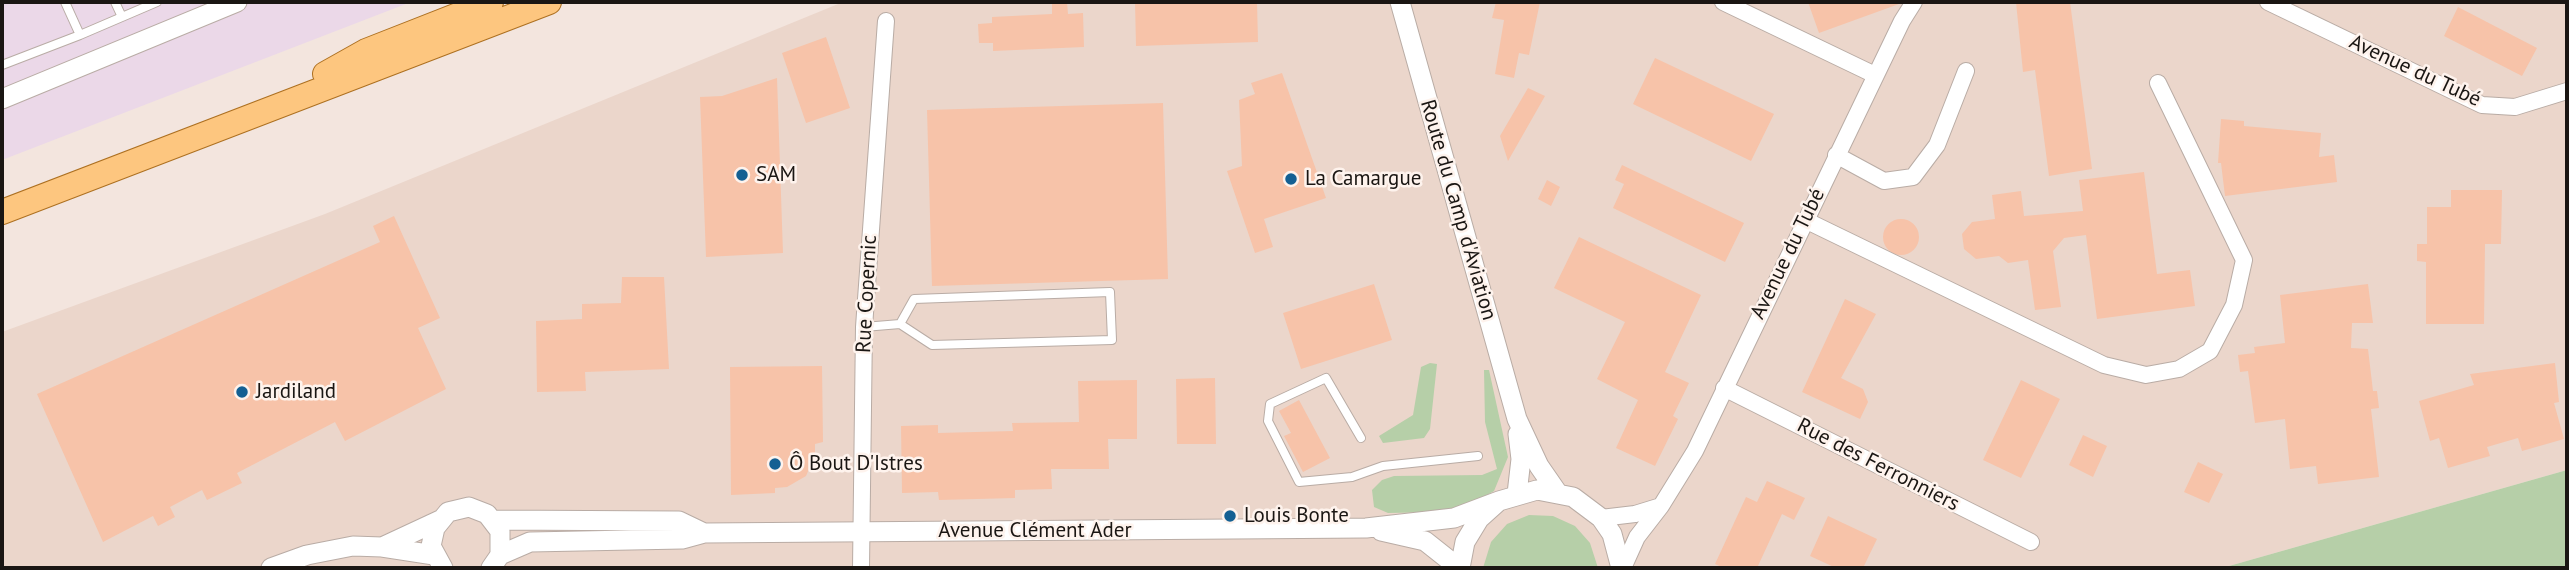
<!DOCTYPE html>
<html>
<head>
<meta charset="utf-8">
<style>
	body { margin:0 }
	#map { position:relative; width:2569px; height:570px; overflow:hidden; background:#f3e5de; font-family:"PT Sans",sans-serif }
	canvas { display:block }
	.frame { position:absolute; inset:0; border:4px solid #1a1613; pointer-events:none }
</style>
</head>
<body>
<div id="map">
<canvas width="2569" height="570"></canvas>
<div class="frame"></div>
</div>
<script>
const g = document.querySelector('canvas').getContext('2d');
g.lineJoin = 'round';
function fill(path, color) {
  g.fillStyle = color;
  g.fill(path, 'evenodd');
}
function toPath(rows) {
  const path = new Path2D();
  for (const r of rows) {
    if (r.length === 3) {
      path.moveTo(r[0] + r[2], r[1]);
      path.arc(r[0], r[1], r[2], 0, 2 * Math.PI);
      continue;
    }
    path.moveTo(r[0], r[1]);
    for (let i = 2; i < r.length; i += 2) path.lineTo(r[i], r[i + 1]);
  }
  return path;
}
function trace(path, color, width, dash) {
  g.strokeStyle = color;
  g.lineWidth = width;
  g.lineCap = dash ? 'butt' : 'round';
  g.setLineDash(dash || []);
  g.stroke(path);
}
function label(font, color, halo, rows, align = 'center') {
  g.font = font + ' "PT Sans",sans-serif';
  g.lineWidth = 5;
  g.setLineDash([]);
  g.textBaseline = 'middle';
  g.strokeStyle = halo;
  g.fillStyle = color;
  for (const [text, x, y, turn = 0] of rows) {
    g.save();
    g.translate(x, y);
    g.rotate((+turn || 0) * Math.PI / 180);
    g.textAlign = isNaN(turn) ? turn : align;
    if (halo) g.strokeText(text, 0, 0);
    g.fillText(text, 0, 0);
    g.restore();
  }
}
fill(toPath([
	[2,2,411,2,2,160]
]), '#ebd8e8');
fill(toPath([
	[843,2,2567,2,2567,470,2222,568,2,568,2,332,325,214]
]), '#ebd6cb');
fill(toPath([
	[1430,363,1437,364,1430,429,1424,438,1383,443,1379,436,1413,415,1421,367],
	[1484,370,1489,370,1508,457,1494,491,1468,506,1440,512,1388,513,1374,507,1372,490,1382,480,1394,476,1482,475,1497,469,1485,422],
	[2567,470,2567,568,2222,568],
	[1529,515,1553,516,1575,526,1590,543,1598,568,1483,568,1491,542,1507,524]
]), '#b6cfa8');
fill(toPath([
	[1052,2,1067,2,1068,14,1083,13,1084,47,993,51,993,43,979,43,978,24,992,23,992,17,1052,14],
	[1135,2,1257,2,1258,42,1136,46],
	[1496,2,1540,2,1529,55,1519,53,1514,78,1495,74,1504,20,1492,18],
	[1808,2,1899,2,1899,4,1819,33],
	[2016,2,2070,2,2092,169,2049,176,2035,70,2023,72],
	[2458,7,2537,48,2522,76,2444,36],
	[826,37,850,108,806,123,782,53],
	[1655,58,1774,114,1751,161,1633,104],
	[1282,73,1326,198,1264,219,1273,247,1255,253,1227,171,1242,166,1239,100,1255,94,1251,83],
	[777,78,783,253,706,257,700,97,722,96],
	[1528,88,1545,96,1508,161,1500,136],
	[1163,103,1168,279,932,286,927,110],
	[2221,119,2244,121,2244,126,2321,133,2319,157,2334,155,2337,182,2225,196,2221,163,2218,163],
	[1622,165,1744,223,1725,262,1613,208,1624,184,1615,180],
	[2144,172,2157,274,2190,270,2195,306,2097,319,2086,235,2064,238,2053,251,2061,307,2035,310,2028,260,2008,263,1999,256,1976,259,1964,249,1962,234,1972,222,1995,219,1992,195,2021,191,2024,216,2083,211,2079,180],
	[1547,180,1560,187,1551,206,1538,199],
	[2451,190,2502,190,2501,244,2485,244,2484,324,2426,324,2426,262,2417,261,2417,244,2427,244,2427,207,2451,207],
	[394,216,440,318,418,328,446,389,345,441,335,422,237,473,242,483,207,500,202,490,170,507,175,517,158,526,153,516,103,542,37,394,380,242,373,226],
	[1901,237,18],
	[1579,237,1701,295,1665,372,1689,383,1673,416,1678,419,1655,466,1616,448,1638,400,1597,379,1625,322,1554,288],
	[622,277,664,277,669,369,585,372,586,391,537,392,536,321,582,319,582,304,621,303],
	[1374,284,1392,340,1301,369,1283,313],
	[2368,284,2373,323,2352,323,2351,348,2368,349,2373,391,2377,391,2379,408,2371,409,2379,477,2318,484,2316,466,2290,469,2285,419,2255,423,2248,371,2240,372,2238,355,2255,353,2254,347,2285,343,2280,295],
	[1845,299,1876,314,1841,378,1863,389,1868,402,1860,419,1802,392],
	[2555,363,2559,402,2554,403,2564,439,2522,451,2518,438,2487,447,2490,456,2448,468,2439,438,2430,441,2419,401,2474,385,2470,374],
	[822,366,823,442,815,444,815,455,806,476,787,487,775,488,775,493,731,495,730,367],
	[1215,378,1216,444,1177,444,1176,379],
	[1137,380,1137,439,1108,439,1109,469,1051,469,1052,489,1015,490,1015,498,939,500,938,492,902,493,901,426,938,425,938,433,1013,431,1012,423,1079,422,1078,381],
	[2021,380,2060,399,2021,478,1983,460],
	[1299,400,1330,458,1303,472,1284,436,1291,433,1279,411],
	[2083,435,2107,446,2093,477,2069,465],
	[2198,462,2223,474,2209,503,2184,492],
	[1767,481,1805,498,1794,520,1782,514,1757,568,1724,568,1715,564,1746,497,1757,502],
	[1828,516,1877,539,1863,568,1836,568,1810,556]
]), '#f7c3a9');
const service = toPath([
	[65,2,80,35,157,2],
	[115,2,122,17],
	[2,65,80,35],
	[864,327,900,324,932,345,1112,340,1110,292,914,299,900,324],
	[1361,438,1326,378,1270,404,1268,421,1299,482,1352,477,1383,466,1478,456]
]);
const minor = toPath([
	[1723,2,1875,75],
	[2268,2,2482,105,2515,107,2567,91],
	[1836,155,1884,181,1913,177,1937,145,1966,71],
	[1805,220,2104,365,2146,375,2179,369,2210,351,2234,305,2244,260,2158,83],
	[1724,388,2031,542],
	[1661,506,1695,451,1902,21,1914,2],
	[1601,518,1635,514,1661,506,1637,537,1623,568],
	[861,568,864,327,886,21]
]);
const tertiary = toPath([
	[1400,2,1517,419,1539,466,1557,492],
	[2,99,237,2],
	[1517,494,1521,459,1518,434],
	[494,520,679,521,704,533],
	[1381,531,1425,541,1459,568],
	[382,547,440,520],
	[500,555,530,542,682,539,704,533,1366,528,1454,518,1499,501],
	[271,568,307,555,353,546,382,547,434,555],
	[443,568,431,546,435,528,448,512,469,507,487,514,500,531,500,555,491,568],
	[1460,568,1465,542,1479,519,1499,501,1537,490,1573,497,1601,518,1612,534,1621,568]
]);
const primary = toPath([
	[325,74,366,51,491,2],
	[2,212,549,2]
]);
trace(service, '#b9aca5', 10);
trace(minor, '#b9aca5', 18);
trace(tertiary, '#b9aca5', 21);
trace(primary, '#ad7021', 26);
trace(service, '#fff', 8);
trace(minor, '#fff', 16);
trace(tertiary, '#fff', 19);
trace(primary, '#fdc67f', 24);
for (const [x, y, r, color] of [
	[742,175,7,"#146093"],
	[1291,179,7,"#146093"],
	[242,392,7,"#146093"],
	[775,464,7,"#146093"],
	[1230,516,7,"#146093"]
]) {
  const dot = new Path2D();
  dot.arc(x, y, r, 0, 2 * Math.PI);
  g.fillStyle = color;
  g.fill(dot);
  trace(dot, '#fef3ed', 2.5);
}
label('21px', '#1a1613', '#fef3ed', [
	["Avenue du Tubé",2415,71,25],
	["Route du Camp d'Aviation",1458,210,74],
	["Avenue du Tubé",1788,254,-64],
	["Rue Copernic",867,294,-87],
	["Rue des Ferronniers",1878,465,27],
	["Avenue Clément Ader",1035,531]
]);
label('21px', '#1a1613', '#fef3ed', [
	["SAM",756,175],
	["La Camargue",1305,179],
	["Jardiland",256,392],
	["Ô Bout D'Istres",789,464],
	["Louis Bonte",1244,516]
], 'left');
</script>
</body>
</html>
